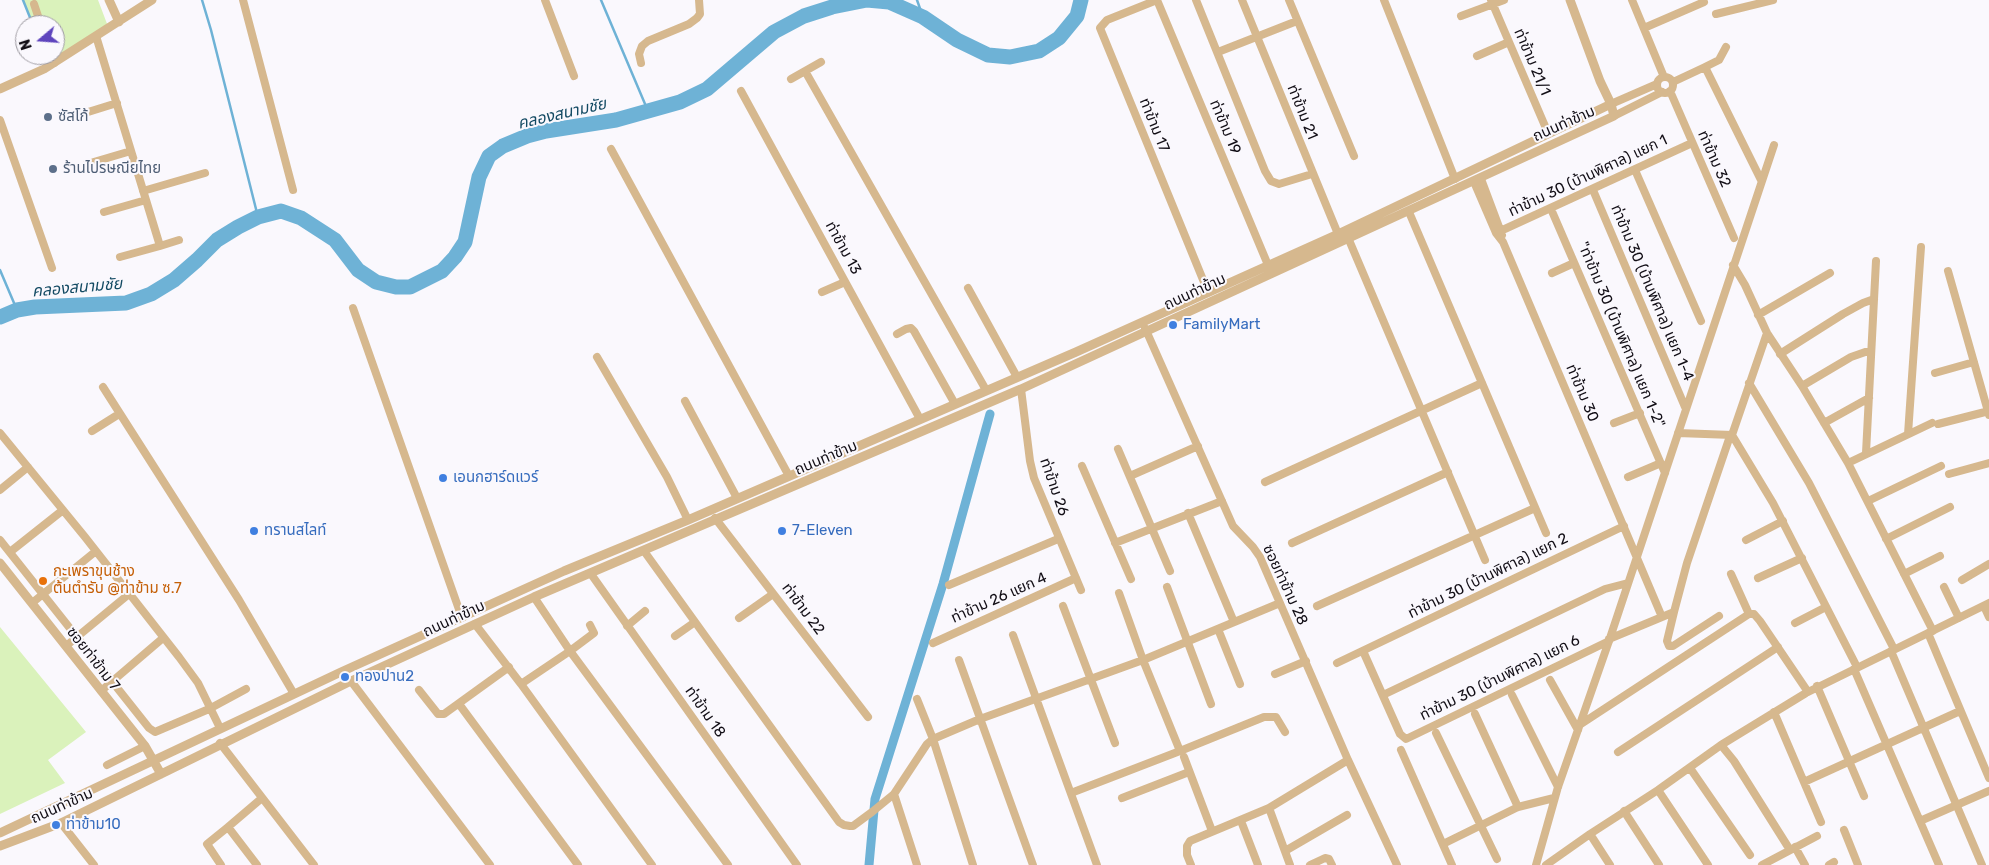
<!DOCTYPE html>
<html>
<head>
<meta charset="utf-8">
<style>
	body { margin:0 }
	#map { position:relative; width:1989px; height:865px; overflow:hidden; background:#faf8fd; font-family:Rubik,sans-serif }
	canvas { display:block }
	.north { position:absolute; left:15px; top:15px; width:50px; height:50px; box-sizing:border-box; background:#faf8fd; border:1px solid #9d9aa1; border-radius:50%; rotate:252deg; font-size:14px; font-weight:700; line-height:20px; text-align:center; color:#120e16 }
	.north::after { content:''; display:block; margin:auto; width:18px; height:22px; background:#5e44bd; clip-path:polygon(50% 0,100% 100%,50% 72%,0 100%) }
</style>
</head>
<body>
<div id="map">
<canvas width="1989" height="865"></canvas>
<div class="north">N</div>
</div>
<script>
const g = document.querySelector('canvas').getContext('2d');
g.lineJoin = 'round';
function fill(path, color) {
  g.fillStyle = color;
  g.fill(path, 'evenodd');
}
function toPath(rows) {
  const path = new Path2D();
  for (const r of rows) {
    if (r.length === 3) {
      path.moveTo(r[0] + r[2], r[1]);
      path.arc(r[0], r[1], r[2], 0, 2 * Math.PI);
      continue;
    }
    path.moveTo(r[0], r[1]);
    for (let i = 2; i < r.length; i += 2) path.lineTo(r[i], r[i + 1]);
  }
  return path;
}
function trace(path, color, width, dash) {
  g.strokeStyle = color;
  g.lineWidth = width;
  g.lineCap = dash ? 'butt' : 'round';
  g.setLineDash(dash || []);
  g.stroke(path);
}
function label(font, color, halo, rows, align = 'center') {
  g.font = font + ' Rubik,"Noto Sans Thai",sans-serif';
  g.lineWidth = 4;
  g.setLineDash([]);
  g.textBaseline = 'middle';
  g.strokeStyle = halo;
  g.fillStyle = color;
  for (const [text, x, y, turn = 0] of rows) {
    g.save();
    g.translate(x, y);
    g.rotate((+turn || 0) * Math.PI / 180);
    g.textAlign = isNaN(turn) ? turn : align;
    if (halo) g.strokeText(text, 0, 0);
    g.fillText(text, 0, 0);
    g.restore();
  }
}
fill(toPath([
	[23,0,98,0,109,29,49,67,45,55,55,55,55,25,33,25],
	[0,627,86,732,48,760,65,783,0,814]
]), '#daf2bb');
trace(toPath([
	[23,0,33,25],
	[202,0,211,30,258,217],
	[601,0,648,111],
	[917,0,923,17],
	[0,270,17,310]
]), '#6eb2d6', 2.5);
trace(toPath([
	[869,865,875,799,943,584,990,414]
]), '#6eb2d6', 9);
trace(toPath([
	[0,317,17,310,35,307,126,303,151,294,174,280,197,260,217,240,238,227,258,217,281,211,301,218,335,240,358,270,376,282,396,287,410,287,442,271,455,257,465,242,479,177,489,156,503,146,527,136,546,131,616,120,680,102,707,89,774,32,804,16,832,7,867,0,889,2,923,17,957,40,988,55,1010,57,1039,51,1059,38,1077,16,1081,0]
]), '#6eb2d6', 15);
trace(toPath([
	[243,0,293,190],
	[545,0,574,76],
	[1157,0,1107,20,1100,28,1208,292],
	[1157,0,1268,265],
	[1196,0,1265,171,1271,181,1279,184,1312,174],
	[1242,0,1338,234],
	[1289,0,1354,156],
	[1384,0,1455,179],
	[1491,0,1548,133],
	[1632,0,1664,77],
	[34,4,41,25],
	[1716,14,1773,0],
	[1461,16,1504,0],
	[1644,28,1704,2],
	[96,36,160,246,120,257],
	[1218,52,1297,21],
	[52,55,54,63],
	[1477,56,1509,42],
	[641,63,639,54,642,46,648,41,689,24,697,18,700,14,699,0],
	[1705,67,1719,60,1726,47],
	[805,71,986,390],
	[1665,85,8],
	[791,79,821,62],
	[1673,82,1705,67,1761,180],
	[741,91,920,419],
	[1670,91,1734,238],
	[1611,104,1657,84],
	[1614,116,1662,92],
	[72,117,117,103],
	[0,120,52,268],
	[611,149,789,476],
	[87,164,131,151],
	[1635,170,1701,321],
	[1481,179,1502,235],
	[1474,182,1496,233,1503,242,1662,617],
	[1593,190,1685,407],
	[143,191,205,173],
	[1551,209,1665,473],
	[104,212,146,200],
	[1409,212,1546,533],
	[1496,233,1692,143],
	[1349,240,1485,560],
	[160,246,179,240],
	[1733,265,1745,285,1767,333,1802,386,1848,463,1933,631],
	[1948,271,1989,415],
	[1552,273,1574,263],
	[968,288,1017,377],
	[822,292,845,282],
	[353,308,462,618],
	[1758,315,1830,273],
	[1145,328,1233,526,1253,547,1260,557,1348,760,1397,865],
	[1767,333,1732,435,1773,503,1857,667],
	[897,334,906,329,911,328,914,331,955,404],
	[1780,354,1843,314,1863,303,1874,299],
	[597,357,667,477,688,520],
	[1935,373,1974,362],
	[1749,383,1809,483,1894,649],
	[1802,386,1851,357,1871,350],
	[103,387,239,600,294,694],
	[1021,389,1030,461,1034,478,1081,590],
	[685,401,737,498],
	[1614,423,1640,413],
	[1824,423,1869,398],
	[1938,424,1989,411],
	[92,431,119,414],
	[0,433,85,537,179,657,198,683,220,728],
	[1678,433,1732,435],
	[1908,434,1921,247],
	[1118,449,1170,571],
	[1866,453,1876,261],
	[1848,463,1932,423],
	[1082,466,1131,579],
	[1949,474,1989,463],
	[1130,476,1198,446],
	[1628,477,1661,463],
	[1265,482,1482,383],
	[0,490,28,467],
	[1868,501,1941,466],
	[1188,513,1234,622],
	[715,518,868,717],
	[1886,539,1950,507],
	[0,540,149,728,155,732,209,709,246,689],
	[1746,540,1783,521],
	[1115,543,1222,501],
	[1292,543,1448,472],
	[644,551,839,822,844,825,850,826,853,826,872,812,894,794,927,744,933,739,980,719,1143,660,1280,603],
	[10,552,63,510],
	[591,574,797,865],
	[1731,574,1749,614],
	[1904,574,1940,556],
	[1758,578,1802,558],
	[1962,580,1989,564],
	[949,585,1058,539],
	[1167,587,1211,704],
	[1944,587,1959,618],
	[1119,593,1143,660,1180,751],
	[534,597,570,651,728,865],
	[32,603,96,551],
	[1063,606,1115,743],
	[1317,606,1535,508],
	[1984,606,1989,617],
	[1674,612,1667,641,1669,646,1673,646,1719,616],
	[739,618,773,594],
	[1795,623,1826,607],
	[475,624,521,684,652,865],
	[627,626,645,611],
	[1218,629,1240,684],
	[1928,633,1989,778],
	[1013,635,1097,865],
	[675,636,695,622],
	[1609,639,1674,612,1687,563,1730,436],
	[933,643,1076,578],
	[66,646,129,594],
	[1363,651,1400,734,1406,739,1609,641],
	[1891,651,1982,865],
	[959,660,1033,865],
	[1337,663,1624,526],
	[1854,669,1939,865],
	[1275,674,1306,661],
	[1550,680,1578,730],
	[351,681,490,865],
	[521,684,570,651,594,633,590,625],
	[1817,686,1864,796],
	[419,690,438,714,444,714,509,667],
	[101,691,163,638],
	[1383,695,1605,589,1628,583],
	[1512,695,1558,787],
	[917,699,933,739,973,865],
	[459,704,578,865],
	[1774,712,1821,822],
	[1475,714,1518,807],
	[1581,724,1749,614,1754,614,1760,621,1808,692],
	[1436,733,1497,859],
	[220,743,314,865],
	[1721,745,1734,761,1790,850],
	[1401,750,1452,865],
	[1618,752,1778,647],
	[1184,757,1212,831],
	[107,765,145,746],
	[1690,768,1750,855],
	[1804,782,1960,711],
	[1658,790,1708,865],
	[1071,793,1180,751,1264,717,1276,717,1285,732],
	[894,794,917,865],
	[1122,798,1189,772],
	[1269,808,1290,865],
	[1624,811,1659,865],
	[1241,821,1258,865],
	[1920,821,1989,791],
	[61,823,94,865],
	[1844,830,1858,865],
	[1590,834,1610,865],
	[1443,844,1518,807,1554,798],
	[1795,847,1805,865],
	[1285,851,1347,815],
	[221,865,207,844,228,827],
	[257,865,228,827,262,798],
	[1191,865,1187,855,1187,846,1190,841,1269,808,1348,760],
	[1310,865,1325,858,1329,859,1332,865],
	[1536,865,1558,787,1609,641,1774,145],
	[1546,865,1590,834,1658,790,1721,745,1806,693,1989,603],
	[1762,865,1817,836],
	[1829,865,1834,862]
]), '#d6b88e', 8);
trace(toPath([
	[109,0,119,22],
	[0,89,44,69,152,0],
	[0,563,145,746,161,774],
	[0,833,341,672,564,571,688,520,1076,352,1338,234,1611,104],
	[0,846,61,823,351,681,534,597,1021,389,1614,116,1611,104,1600,81,1570,0]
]), '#d6b88e', 9);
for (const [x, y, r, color] of [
	[48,117,5,"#5c6f8a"],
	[53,169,5,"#5c6f8a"],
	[1173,325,5,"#3f7fe0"],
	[443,478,5,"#3f7fe0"],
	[254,531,5,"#3f7fe0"],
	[782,531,5,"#3f7fe0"],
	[43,581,5,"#e8710a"],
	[345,677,5,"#3f7fe0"],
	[56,825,5,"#3f7fe0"]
]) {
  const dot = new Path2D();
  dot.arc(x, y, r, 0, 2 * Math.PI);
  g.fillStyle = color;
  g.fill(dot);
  trace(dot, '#faf8fd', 2);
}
label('15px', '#120e16', '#faf8fd', [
	["ท่าข้าม 21/1",1532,62,67],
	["ท่าข้าม 21",1302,112,68],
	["ถนนท่าข้าม",1564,124,-24],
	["ท่าข้าม 17",1154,125,68],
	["ท่าข้าม 19",1225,127,67],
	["ท่าข้าม 32",1714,159,66],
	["ท่าข้าม 30 (บ้านพิศาล) แยก 1",1588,176,-25],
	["ท่าข้าม 13",843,248,61],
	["ถนนท่าข้าม",1195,292,-25],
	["ท่าข้าม 30 (บ้านพิศาล) แยก 1-4",1652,293,67],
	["\"ท่าข้าม 30 (บ้านพิศาล) แยก 1-2\"",1621,335,67],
	["ท่าข้าม 30",1582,393,67],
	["ถนนท่าข้าม",826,458,-23],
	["ท่าข้าม 26",1054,487,71],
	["ท่าข้าม 30 (บ้านพิศาล) แยก 2",1488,576,-26],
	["ซอยท่าข้าม 28",1285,585,65],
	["ท่าข้าม 26 แยก 4",999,598,-24],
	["ท่าข้าม 22",803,609,53],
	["ถนนท่าข้าม",454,619,-25],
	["ซอยท่าข้าม 7",93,659,52],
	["ท่าข้าม 30 (บ้านพิศาล) แยก 6",1500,678,-26],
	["ท่าข้าม 18",705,712,55],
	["ถนนท่าข้าม",62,806,-24]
]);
label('15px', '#4e5e75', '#faf8fd', [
	["ซัสโก้",58,117],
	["ร้านไปรษณียไทย",63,169]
], 'left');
label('15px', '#366cbe', '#faf8fd', [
	["FamilyMart",1183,325],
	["เอนกฮาร์ดแวร์",453,478],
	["ทรานสไลท์",264,531],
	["7-Eleven",792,531],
	["ทองปาน2",355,677],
	["ท่าข้าม10",66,825]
], 'left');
label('15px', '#c56008', '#faf8fd', [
	["กะเพราขุนช้าง",53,572],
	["ต้นตำรับ @ท่าข้าม ซ.7",53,589]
], 'left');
label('italic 16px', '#134a63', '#faf8fd', [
	["คลองสนามชัย",562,114,-13],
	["คลองสนามชัย",77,288,-5]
]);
</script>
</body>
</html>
